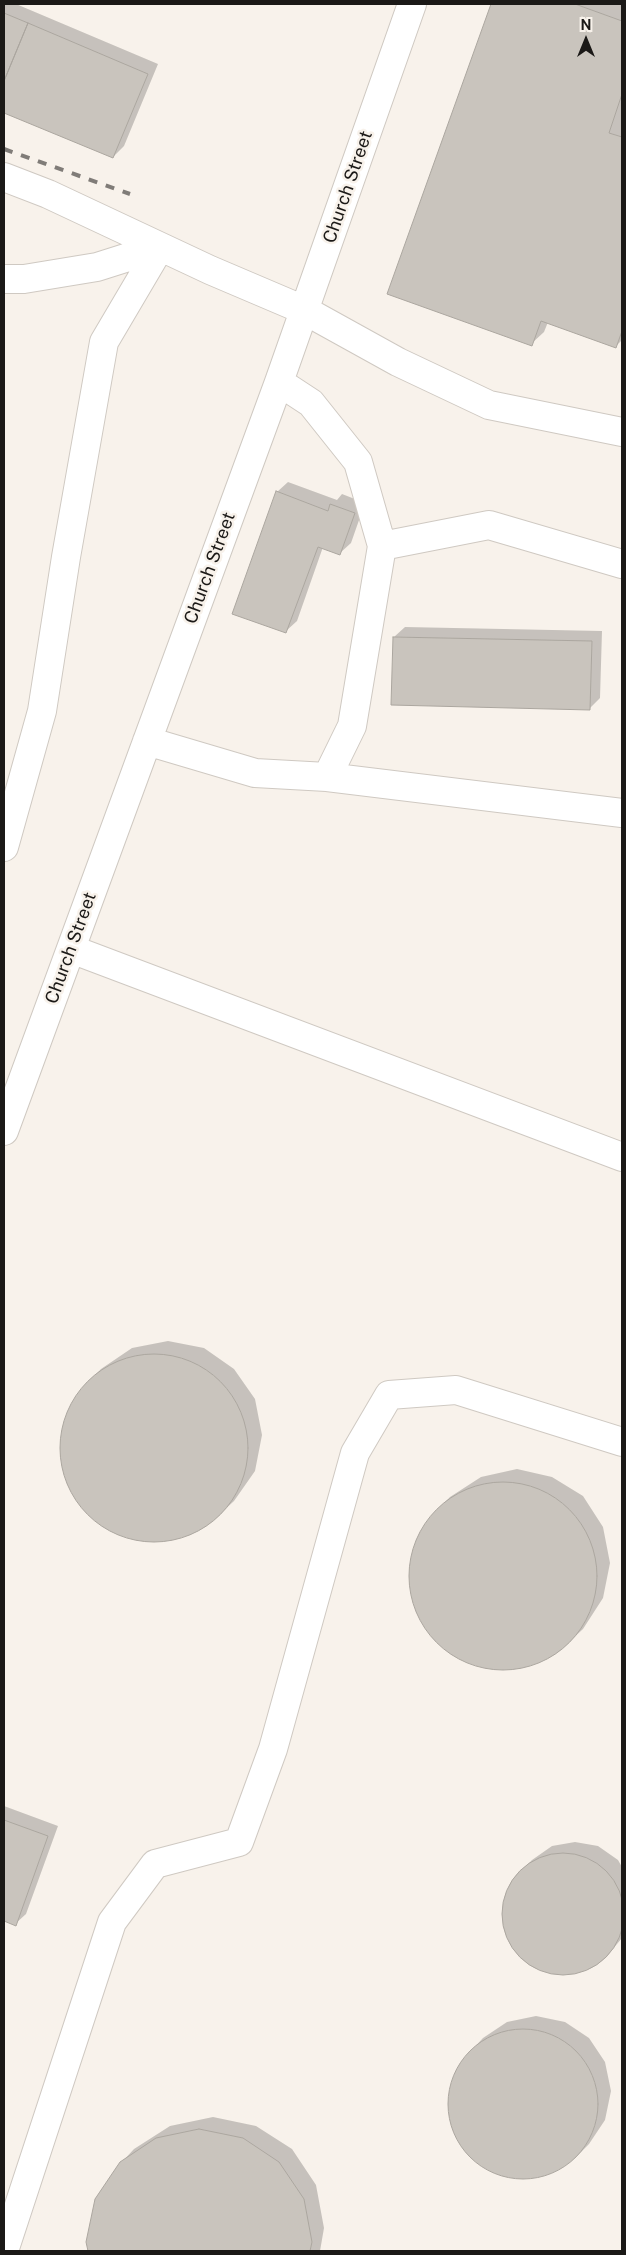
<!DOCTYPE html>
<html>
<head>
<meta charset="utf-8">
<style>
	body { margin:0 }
	#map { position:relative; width:626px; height:2255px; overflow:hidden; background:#f8f2eb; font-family:"Public Sans",sans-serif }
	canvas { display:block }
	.frame { position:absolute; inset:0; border:5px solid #1b1917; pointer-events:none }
	.north { position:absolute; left:561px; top:15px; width:50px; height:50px; -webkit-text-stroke:4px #f8f2eb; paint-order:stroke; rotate:0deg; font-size:14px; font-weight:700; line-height:20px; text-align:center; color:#1b1917 }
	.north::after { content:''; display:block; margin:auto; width:18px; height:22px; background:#1b1917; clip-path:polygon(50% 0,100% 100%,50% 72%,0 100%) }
</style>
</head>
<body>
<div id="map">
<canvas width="626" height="2255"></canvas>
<div class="frame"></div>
<div class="north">N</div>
</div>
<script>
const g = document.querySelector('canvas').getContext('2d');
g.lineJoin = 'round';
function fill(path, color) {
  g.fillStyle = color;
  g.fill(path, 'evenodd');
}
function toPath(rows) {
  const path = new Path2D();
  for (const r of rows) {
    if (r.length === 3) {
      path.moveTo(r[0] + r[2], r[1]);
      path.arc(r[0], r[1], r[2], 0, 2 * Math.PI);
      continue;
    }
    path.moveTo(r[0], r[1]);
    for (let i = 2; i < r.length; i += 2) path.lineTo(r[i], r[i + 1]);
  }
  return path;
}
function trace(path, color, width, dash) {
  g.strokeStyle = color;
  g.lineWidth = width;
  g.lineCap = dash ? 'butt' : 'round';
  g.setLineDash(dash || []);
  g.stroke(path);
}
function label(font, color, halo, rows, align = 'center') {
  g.font = font + ' "Public Sans",sans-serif';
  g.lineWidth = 5;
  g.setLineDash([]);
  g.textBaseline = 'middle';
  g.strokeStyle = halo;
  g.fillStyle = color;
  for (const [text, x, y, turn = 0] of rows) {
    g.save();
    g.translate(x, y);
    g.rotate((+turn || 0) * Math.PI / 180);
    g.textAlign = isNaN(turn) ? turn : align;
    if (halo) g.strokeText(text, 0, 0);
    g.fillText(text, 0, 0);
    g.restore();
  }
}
fill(toPath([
	[4,4,16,4,158,64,124,146,113,157,4,112],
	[492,4,622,4,622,115,621,120,622,120,622,340,616,346,548,322,544,332,531,344,388,293],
	[288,482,337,500,342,494,365,503,351,543,340,553,323,547,297,621,286,631,277,492],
	[405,627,602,631,600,698,590,708,394,637],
	[168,1341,204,1348,234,1369,255,1399,262,1435,255,1471,234,1501,220,1514,190,1535,154,1542,119,1535,88,1514,68,1484,61,1449,68,1413,88,1382,101,1369,132,1348],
	[517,1469,552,1477,583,1496,603,1527,610,1563,603,1598,583,1629,569,1642,539,1662,503,1669,467,1662,437,1642,416,1612,409,1576,416,1541,437,1510,450,1497,481,1477],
	[4,1806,58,1826,26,1914,15,1924,4,1920],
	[575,1842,598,1846,618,1860,622,1867,622,1938,607,1956,587,1969,563,1974,541,1969,521,1956,508,1937,503,1914,508,1891,521,1871,532,1860,552,1846],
	[536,2016,565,2022,589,2038,605,2062,611,2091,605,2120,589,2144,576,2157,551,2173,522,2179,494,2173,470,2157,454,2133,448,2104,454,2076,470,2052,483,2038,507,2022],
	[213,2117,256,2126,292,2149,316,2185,324,2228,320,2251,90,2251,88,2242,121,2163,134,2149,170,2126]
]), '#0003');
const building = toPath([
	[491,4,575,4,622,21,622,94,609,133,622,137,622,331,616,348,541,321,532,346,387,294,491,4],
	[4,13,28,23,4,81,4,13],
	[28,23,148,74,113,158,4,113,4,81,28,23],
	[276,491,328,511,330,504,355,513,340,555,318,547,286,633,232,614,276,491],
	[393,637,592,641,590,710,391,705,393,637],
	[154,1448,94],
	[503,1576,94],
	[4,1820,48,1836,16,1926,4,1921,4,1820],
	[563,1914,61],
	[523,2104,75],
	[199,2129,243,2138,279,2162,304,2199,312,2242,310,2251,88,2251,86,2242,95,2199,120,2162,156,2138,199,2129]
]);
fill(building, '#c9c4bd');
trace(building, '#aba69f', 1);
const minor = toPath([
	[4,177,48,194,210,270,304,310,398,362,489,405,622,432],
	[4,279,24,279,97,267,160,247],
	[279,382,311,403,358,462,382,546,352,726,327,777],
	[382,546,489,525,622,564],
	[147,741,255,773,327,777,622,813],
	[4,847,42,711,66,557,104,342,160,247],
	[71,949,622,1157],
	[4,1131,279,382,412,4],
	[4,2251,112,1922,155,1864,239,1842,273,1749,355,1453,389,1395,456,1390,622,1442]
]);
trace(minor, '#cfc9c2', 30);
trace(minor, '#fff', 28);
trace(toPath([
	[4,149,130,194]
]), '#807c78', 4, [9, 9]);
label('18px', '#1b1917', '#f8f2eb', [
	["Church Street",348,187,-71],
	["Church Street",210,568,-70],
	["Church Street",71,948,-70]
]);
</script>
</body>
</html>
